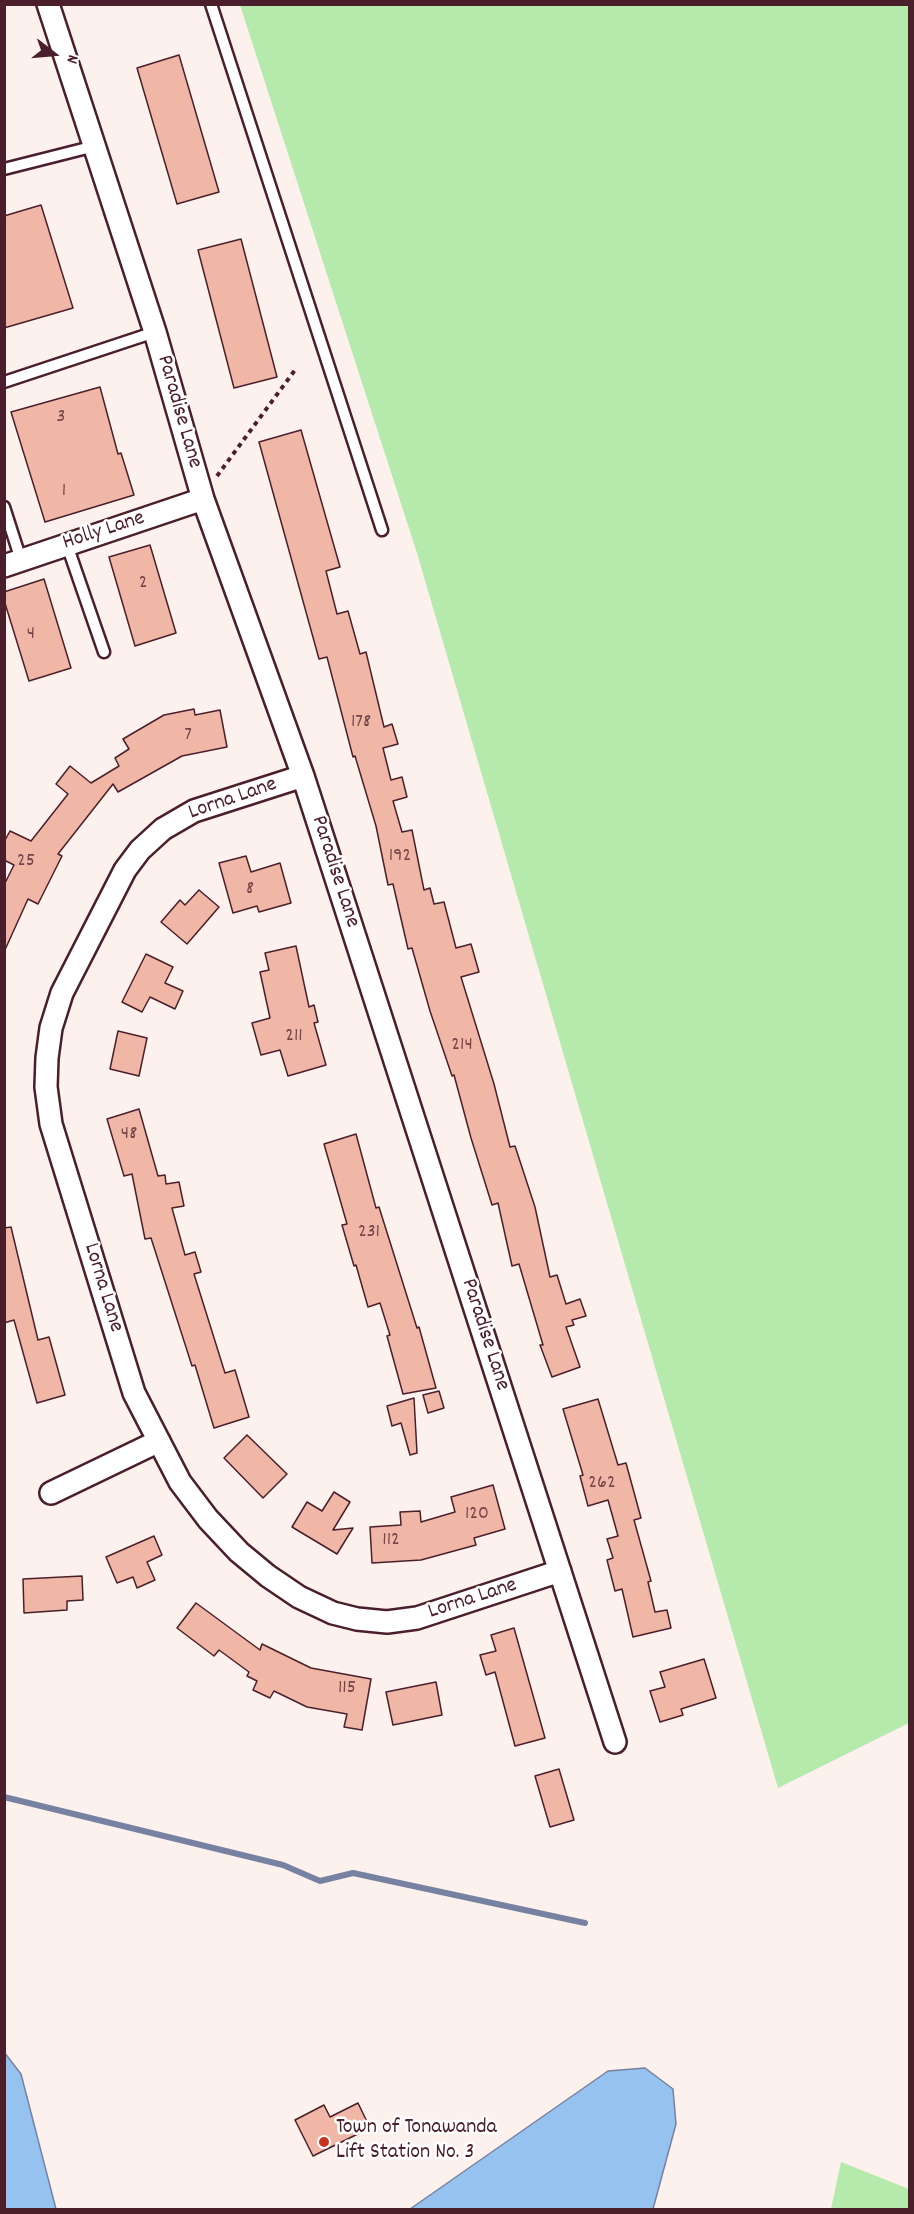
<!DOCTYPE html>
<html>
<head>
<meta charset="utf-8">
<style>
	body { margin:0 }
	#map { position:relative; width:914px; height:2214px; overflow:hidden; background:#fcf1ed; font-family:Dekko,sans-serif }
	canvas { display:block }
	.frame { position:absolute; inset:0; border:6px solid #4a1f2b; pointer-events:none }
	.north { position:absolute; left:24px; top:24px; width:60px; height:60px; -webkit-text-stroke:4px #fff; paint-order:stroke; rotate:106deg; font-size:16px; font-weight:700; line-height:24px; text-align:center; color:#4a1f2b }
	.north::after { content:''; display:block; margin:auto; width:21px; height:27px; background:#4a1f2b; clip-path:polygon(50% 0,100% 100%,50% 72%,0 100%) }
</style>
</head>
<body>
<div id="map">
<canvas width="914" height="2214"></canvas>
<div class="frame"></div>
<div class="north">N</div>
</div>
<script>
const g = document.querySelector('canvas').getContext('2d');
g.lineJoin = 'round';
function fill(path, color) {
  g.fillStyle = color;
  g.fill(path, 'evenodd');
}
function toPath(rows) {
  const path = new Path2D();
  for (const r of rows) {
    path.moveTo(r[0], r[1]);
    for (let i = 2; i < r.length; i += 2) path.lineTo(r[i], r[i + 1]);
  }
  return path;
}
function trace(path, color, width, dash) {
  g.strokeStyle = color;
  g.lineWidth = width;
  g.lineCap = dash ? 'butt' : 'round';
  g.setLineDash(dash || []);
  g.stroke(path);
}
function label(font, color, halo, rows, align = 'center') {
  g.font = font + ' Dekko,sans-serif';
  g.lineWidth = 5;
  g.setLineDash([]);
  g.textBaseline = 'middle';
  g.strokeStyle = halo;
  g.fillStyle = color;
  for (const [text, x, y, turn = 0] of rows) {
    g.save();
    g.translate(x, y);
    g.rotate((+turn || 0) * Math.PI / 180);
    g.textAlign = isNaN(turn) ? turn : align;
    if (halo) g.strokeText(text, 0, 0);
    g.fillText(text, 0, 0);
    g.restore();
  }
}
fill(toPath([
	[240,5,909,5,909,1723,778,1788,417,553],
	[841,2162,909,2189,909,2209,831,2209]
]), '#b5eaac');
const water = toPath([
	[4,2052,21,2074,56,2209,5,2209,4,2052],
	[645,2068,673,2089,676,2124,653,2209,410,2209,608,2071,645,2068]
]);
fill(water, '#95c2ef');
trace(water, '#7781a1', 1.5);
trace(toPath([
	[4,1797,283,1865,320,1881,353,1873,585,1923]
]), '#7781a1', 6);
const building = toPath([
	[179,55,219,192,177,204,137,68,179,55],
	[41,205,73,308,4,328,4,216,41,205],
	[241,239,277,377,234,388,198,250,241,239],
	[100,387,118,454,121,453,134,495,45,522,11,412,100,387],
	[301,430,340,567,326,571,337,614,348,611,360,654,366,652,384,727,392,724,398,744,383,748,391,780,402,777,407,797,393,801,402,832,412,830,424,890,430,888,434,904,444,902,456,948,471,944,479,972,461,977,494,1084,510,1147,515,1146,535,1207,550,1277,557,1275,566,1304,580,1299,586,1316,572,1320,574,1325,566,1327,580,1367,552,1377,540,1345,543,1345,519,1264,512,1266,498,1203,492,1205,471,1138,454,1075,452,1076,430,1011,412,948,408,949,393,884,388,885,376,826,355,756,353,757,327,657,319,659,259,442,301,430],
	[150,545,176,633,135,646,109,557,150,545],
	[44,579,71,668,29,681,4,600,4,592,44,579],
	[194,709,195,715,220,710,227,747,182,756,118,792,113,784,58,854,62,856,38,904,28,899,4,952,4,885,14,865,4,860,4,842,10,831,31,841,68,794,56,784,70,766,91,783,119,766,115,758,129,749,123,739,164,715,194,709],
	[246,856,251,872,280,863,291,903,259,912,257,906,233,913,219,863,246,856],
	[199,890,219,907,187,944,161,922,180,900,185,905,199,890],
	[296,946,309,1007,314,1005,318,1022,314,1023,326,1065,288,1076,280,1050,261,1055,252,1023,270,1018,260,972,269,970,265,953,296,946],
	[146,954,173,967,165,983,183,991,175,1009,150,997,142,1012,122,1002,146,954],
	[118,1031,147,1038,139,1076,110,1069,118,1031],
	[139,1109,158,1176,165,1175,166,1184,179,1182,184,1206,172,1208,185,1255,195,1252,201,1272,194,1274,225,1373,235,1370,249,1417,214,1428,195,1365,192,1366,151,1238,145,1239,132,1174,124,1176,107,1119,139,1109],
	[356,1134,376,1208,379,1207,417,1328,419,1327,436,1388,403,1394,387,1336,390,1335,380,1303,368,1307,356,1265,354,1266,342,1225,347,1224,324,1144,356,1134],
	[11,1227,38,1340,49,1337,65,1395,37,1403,14,1320,4,1323,4,1228,11,1227],
	[439,1391,444,1408,428,1413,423,1395,439,1391],
	[414,1398,417,1453,410,1455,401,1423,392,1426,387,1406,414,1398],
	[598,1399,618,1465,626,1463,641,1518,634,1520,651,1581,648,1582,655,1612,667,1610,671,1628,633,1637,622,1589,615,1591,607,1560,613,1558,607,1539,618,1536,608,1500,588,1506,580,1476,583,1475,563,1409,598,1399],
	[247,1435,287,1474,263,1498,224,1458,247,1435],
	[493,1485,505,1529,474,1538,476,1545,421,1560,372,1563,370,1527,401,1525,400,1512,420,1511,421,1522,455,1512,451,1497,493,1485],
	[334,1492,350,1502,333,1530,353,1528,337,1554,292,1527,307,1502,322,1511,334,1492],
	[154,1536,162,1555,147,1562,155,1580,137,1588,133,1577,117,1583,106,1557,154,1536],
	[82,1576,83,1600,67,1601,67,1610,24,1613,23,1579,82,1576],
	[196,1603,260,1650,262,1644,311,1668,371,1679,362,1730,344,1727,347,1714,307,1707,274,1691,270,1698,253,1690,257,1681,247,1676,249,1672,219,1650,214,1656,177,1628,196,1603],
	[514,1628,545,1738,515,1746,495,1672,486,1675,480,1655,496,1651,491,1635,514,1628],
	[704,1659,716,1698,681,1709,683,1715,660,1722,650,1691,665,1687,660,1672,704,1659],
	[436,1682,442,1715,393,1725,386,1692,436,1682],
	[559,1769,574,1820,550,1827,535,1776,559,1769],
	[358,2103,370,2128,313,2156,295,2120,324,2105,330,2117,358,2103]
]);
fill(building, '#f0b7a7');
trace(building, '#4a1f2b', 1.5);
const lane = toPath([
	[211,4,382,530],
	[4,169,95,146],
	[4,382,155,332],
	[4,507,21,560],
	[67,545,104,652]
]);
const street = toPath([
	[48,4,155,332,203,499,303,776,615,1742],
	[4,566,203,499],
	[303,776,194,811,163,829,140,850,125,870,62,993,51,1028,47,1058,46,1087,51,1124,134,1393,180,1482,208,1519,239,1552,268,1576,299,1597,333,1613,357,1619,387,1622,417,1618,560,1571],
	[51,1493,159,1441]
]);
trace(lane, '#4a1f2b', 15);
trace(street, '#4a1f2b', 26);
trace(toPath([
	[217,476,295,370]
]), '#4a1f2b', 4, [4.5, 4.5]);
trace(lane, '#fff', 10);
trace(street, '#fff', 21);
for (const [x, y, r, color] of [
	[324,2142,6,"#c8321e"]
]) {
  const dot = new Path2D();
  dot.arc(x, y, r, 0, 2 * Math.PI);
  g.fillStyle = color;
  g.fill(dot);
  trace(dot, '#fff', 2);
}
label('20px', '#74454a', null, [
	["3",61,418],
	["1",64,492],
	["2",143,584],
	["4",31,635],
	["178",361,723],
	["7",188,736],
	["192",400,857],
	["25",26,862],
	["8",250,890],
	["211",294,1037],
	["214",462,1046],
	["48",129,1135],
	["231",369,1233],
	["262",602,1484],
	["120",477,1515],
	["112",391,1541],
	["115",347,1689]
]);
label('22px', '#4a1f2b', '#fff', [
	["Paradise Lane",178,412,74],
	["Holly Lane",104,532,-18],
	["Lorna Lane",233,800,-19],
	["Paradise Lane",334,872,72],
	["Lorna Lane",102,1288,73],
	["Paradise Lane",484,1335,72],
	["Lorna Lane",473,1600,-18]
]);
label('22px', '#4a1f2b', '#fff', [
	["Town of Tonawanda",336,2129],
	["Lift Station No. 3",336,2154]
], 'left');
</script>
</body>
</html>
